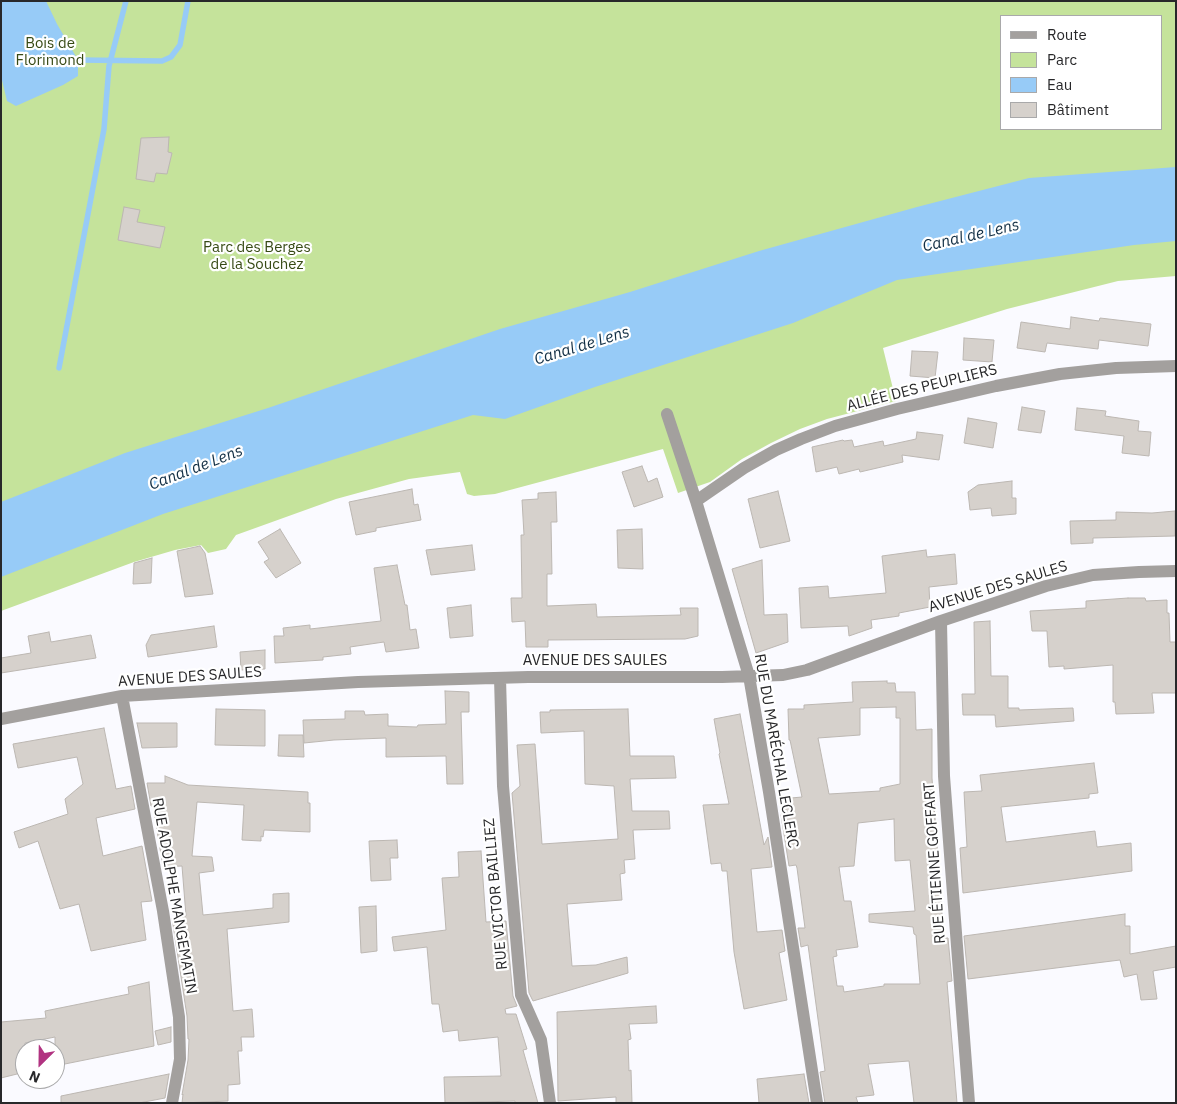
<!DOCTYPE html>
<html>
<head>
<meta charset="utf-8">
<style>
	body { margin:0 }
	#map { position:relative; width:1177px; height:1104px; overflow:hidden; background:#fafaff; font-family:"IBM Plex Sans",sans-serif }
	canvas { display:block }
	.frame { position:absolute; inset:0; border:2px solid #28282a; pointer-events:none }
	.legend { position:absolute; left:1000px; top:15px; width:162px; height:115px; box-sizing:border-box; background:#fff; border:1px solid #a9a9aa; margin:0; padding:6px 9px; list-style:none; font-size:15px; color:#28282a }
	.legend li { display:flex; align-items:center; gap:10px; height:25px }
	.legend b { width:25px; border:1px solid #a9a9aa }
	.north { position:absolute; left:15px; top:1039px; width:50px; height:50px; box-sizing:border-box; background:#fff; border:1px solid #a9a9aa; border-radius:50%; rotate:203deg; font-size:14px; font-weight:700; line-height:20px; text-align:center; color:#28282a }
	.north::after { content:''; display:block; margin:auto; width:18px; height:22px; background:#b13381; clip-path:polygon(50% 0,100% 100%,50% 72%,0 100%) }
</style>
</head>
<body>
<div id="map">
<canvas width="1177" height="1104"></canvas>
<div class="frame"></div>
<ul class="legend">
<li><b style="height:6px;background:#a3a09e"></b>Route</li>
<li><b style="height:14px;background:#c5e39b"></b>Parc</li>
<li><b style="height:14px;background:#97cbf7"></b>Eau</li>
<li><b style="height:14px;background:#d6d1cc"></b>Bâtiment</li>
</ul>
<div class="north">N</div>
</div>
<script>
const g = document.querySelector('canvas').getContext('2d');
g.lineJoin = 'round';
function fill(path, color) {
  g.fillStyle = color;
  g.fill(path, 'evenodd');
}
function toPath(rows) {
  const path = new Path2D();
  for (const r of rows) {
    path.moveTo(r[0], r[1]);
    for (let i = 2; i < r.length; i += 2) path.lineTo(r[i], r[i + 1]);
  }
  return path;
}
function trace(path, color, width, dash) {
  g.strokeStyle = color;
  g.lineWidth = width;
  g.lineCap = dash ? 'butt' : 'round';
  g.setLineDash(dash || []);
  g.stroke(path);
}
function label(font, color, halo, rows, align = 'center') {
  g.font = font + ' "IBM Plex Sans",sans-serif';
  g.lineWidth = 4.5;
  g.setLineDash([]);
  g.textBaseline = 'middle';
  g.strokeStyle = halo;
  g.fillStyle = color;
  for (const [text, x, y, turn = 0] of rows) {
    g.save();
    g.translate(x, y);
    g.rotate((+turn || 0) * Math.PI / 180);
    g.textAlign = isNaN(turn) ? turn : align;
    if (halo) g.strokeText(text, 0, 0);
    g.fillText(text, 0, 0);
    g.restore();
  }
}
fill(toPath([
	[1,1,1176,1,1176,276,1118,281,1007,309,883,348,896,401,827,419,800,429,771,443,742,459,710,482,678,493,663,449,495,494,474,496,467,494,460,472,409,479,336,499,236,535,226,549,208,553,201,545,175,550,134,562,1,611],
	[1001,16,1161,16,1161,129,1001,129]
]), '#c5e39b');
fill(toPath([
	[1,1,46,1,57,24,78,60,78,76,63,85,16,106,7,101,1,76],
	[1176,167,1176,241,1134,245,897,280,793,323,595,387,505,419,473,415,163,514,1,577,1,502,125,453,268,408,500,329,630,292,759,251,917,207,1029,178]
]), '#97cbf7');
trace(toPath([
	[78,60,162,61,171,57,180,45,188,1],
	[59,368,104,129,109,66,126,1]
]), '#97cbf7', 5.5);
const building = toPath([
	[169,137,168,152,172,153,167,174,156,173,154,182,136,179,141,138,169,137],
	[124,207,140,210,137,222,165,227,160,248,118,240,124,207],
	[1071,317,1099,321,1100,318,1151,324,1148,346,1099,340,1098,349,1047,343,1045,352,1017,348,1021,322,1070,329,1071,317],
	[964,338,994,340,992,362,963,360,964,338],
	[912,351,938,352,935,378,910,376,912,351],
	[1022,407,1045,411,1041,433,1018,430,1022,407],
	[1077,408,1106,411,1105,416,1139,421,1138,431,1151,432,1149,456,1122,453,1124,436,1075,430,1077,408],
	[968,418,997,423,993,448,964,443,968,418],
	[917,432,943,435,939,460,902,455,903,462,860,472,859,469,839,474,837,467,816,472,812,447,843,440,844,441,852,440,854,447,883,441,884,446,916,439,917,432],
	[642,466,648,482,657,478,663,497,634,507,622,472,642,466],
	[1012,481,1012,498,1016,498,1016,514,992,516,991,508,970,510,968,492,978,485,1012,481],
	[412,489,414,505,418,504,421,520,376,528,376,531,356,535,349,502,412,489],
	[778,491,790,541,760,548,748,499,778,491],
	[556,492,557,522,551,522,552,574,547,574,547,606,596,604,597,617,681,615,680,608,698,608,698,636,685,639,548,640,548,647,526,647,525,621,512,622,511,598,522,598,521,535,524,535,522,500,538,499,538,493,556,492],
	[1175,511,1175,536,1093,538,1093,543,1071,544,1070,521,1116,520,1116,512,1152,513,1175,511],
	[280,529,301,563,276,578,264,562,269,559,258,542,280,529],
	[642,529,643,569,618,568,617,530,642,529],
	[472,545,475,570,431,575,426,550,472,545],
	[200,546,205,553,213,594,185,597,177,551,200,546],
	[926,550,927,557,955,554,957,584,929,587,930,607,899,613,899,616,871,620,872,628,849,636,848,626,801,628,799,588,828,586,829,598,886,593,882,556,926,550],
	[152,558,151,583,133,584,134,563,152,558],
	[762,560,764,615,787,614,788,642,756,653,732,569,762,560],
	[397,565,405,605,407,605,410,630,416,629,419,648,386,652,384,642,350,647,351,654,323,657,323,660,275,663,274,636,284,636,283,628,310,625,310,629,381,621,374,568,397,565],
	[1128,598,1145,598,1146,601,1167,600,1167,613,1169,613,1170,642,1176,642,1176,693,1152,693,1154,713,1116,714,1115,702,1113,702,1113,665,1064,669,1064,666,1049,667,1047,631,1032,631,1030,611,1086,608,1086,601,1128,598],
	[471,605,473,636,450,638,447,608,471,605],
	[990,621,991,676,1008,676,1008,708,1019,708,1019,710,1073,708,1074,721,996,727,995,715,963,715,962,694,975,694,974,622,990,621],
	[214,626,217,647,148,657,146,645,151,635,214,626],
	[49,632,51,642,91,635,96,658,1,673,1,658,31,653,28,636,49,632],
	[265,650,265,669,241,670,240,652,265,650],
	[887,681,887,683,895,683,896,692,915,692,916,730,932,729,932,778,938,858,929,859,931,891,940,890,944,938,948,938,952,981,947,982,957,1103,914,1103,909,1061,868,1064,874,1095,856,1097,858,1103,825,1103,820,1072,825,1071,808,945,801,947,798,928,805,928,797,868,796,865,789,866,781,815,791,798,802,797,790,740,789,740,788,709,804,709,804,705,853,702,852,682,887,681],
	[896,707,896,718,900,718,900,784,880,788,880,791,829,794,818,738,860,735,860,708,896,707],
	[894,819,895,861,910,860,915,911,869,914,869,922,913,927,914,934,916,935,920,984,884,984,884,986,844,992,843,986,837,986,833,957,837,956,836,950,858,947,851,901,844,901,839,867,854,866,858,823,894,819],
	[445,691,469,692,469,712,461,712,463,784,447,784,446,756,386,757,386,738,334,740,304,743,303,720,345,719,345,711,364,711,365,715,388,714,388,726,417,727,418,725,446,724,445,691],
	[216,709,265,710,265,746,215,745,216,709],
	[628,709,630,756,674,756,676,778,630,779,632,811,669,811,670,829,633,830,635,859,624,860,625,873,620,874,622,900,567,904,572,966,596,965,627,957,628,973,533,1001,529,993,512,793,520,786,517,745,535,744,542,844,618,839,614,786,585,784,584,731,541,733,540,712,550,712,550,710,628,709],
	[740,714,764,845,768,837,772,867,751,869,757,932,782,930,785,951,779,953,787,1000,744,1009,734,952,727,871,722,871,721,863,711,864,703,805,729,804,719,754,720,753,714,719,740,714],
	[137,723,177,723,177,747,142,748,137,723],
	[104,728,116,789,131,786,135,809,96,818,103,856,142,846,152,901,141,902,146,940,91,951,79,904,60,909,38,841,19,848,14,832,68,814,65,799,83,784,77,757,18,768,13,744,104,728],
	[279,735,303,735,304,757,278,756,279,735],
	[1094,763,1098,793,1089,794,1089,798,1001,807,1006,842,1095,831,1097,847,1131,843,1132,871,963,893,960,848,967,847,964,792,982,791,980,775,1094,763],
	[165,776,188,785,308,792,308,803,310,803,310,832,264,830,263,837,261,836,261,841,242,840,244,805,197,802,192,856,212,857,214,871,199,873,203,915,273,908,273,894,289,893,289,922,227,929,233,1011,252,1009,254,1037,241,1037,242,1051,238,1051,240,1084,228,1085,228,1101,182,1103,183,1094,182,1095,188,1060,189,1039,188,1039,187,1016,172,918,186,916,182,866,163,867,153,806,151,806,147,783,165,783,165,776],
	[397,840,398,858,390,858,391,880,371,881,369,841,397,840],
	[481,851,486,922,506,921,513,996,517,1006,505,1009,506,1014,516,1014,527,1049,523,1050,538,1103,515,1103,515,1101,445,1103,444,1077,501,1076,498,1037,459,1041,458,1030,443,1032,439,1004,432,1004,427,947,394,951,392,937,446,930,442,878,459,877,458,852,481,851],
	[376,906,377,951,361,953,359,907,376,906],
	[1125,914,1125,926,1130,926,1130,954,1176,946,1176,967,1153,971,1157,999,1141,1000,1137,974,1124,977,1120,960,968,979,964,936,1125,914],
	[149,982,154,1046,55,1066,55,1037,25,1043,25,1072,1,1078,1,1022,46,1018,45,1011,129,994,128,987,149,982],
	[656,1006,657,1023,629,1024,631,1039,628,1040,629,1071,631,1070,632,1103,616,1103,616,1097,558,1101,557,1012,656,1006],
	[171,1027,171,1042,158,1045,155,1031,171,1027],
	[169,1074,165,1098,139,1103,61,1103,61,1096,169,1074],
	[804,1074,809,1103,759,1103,757,1079,804,1074]
]);
fill(building, '#d6d1cc');
trace(building, '#bcb7b2', 1);
trace(toPath([
	[667,414,696,501,749,676,769,792,817,1103],
	[696,501,744,468,776,450,801,439,835,426,897,409,996,386,1060,374,1116,368,1176,366],
	[941,621,944,776,969,1103],
	[500,678,503,786,521,995,541,1040,550,1103],
	[122,696,163,911,179,1017,180,1059,172,1103],
	[1,719,122,696,358,682,528,677,722,677,783,675,807,670,941,621,1046,586,1093,575,1139,572,1176,571]
]), '#a3a09e', 12);
label('15px', '#374a15', '#fff', [
	["Bois de",50,44],
	["Florimond",50,61],
	["Parc des Berges",257,248],
	["de la Souchez",257,265]
]);
label('15px', '#28282a', '#fff', [
	["ALLÉE DES PEUPLIERS",922,388,-14],
	["AVENUE DES SAULES",998,587,-17],
	["AVENUE DES SAULES",595,661],
	["AVENUE DES SAULES",190,677,-4],
	["RUE DU MARÉCHAL LECLERC",776,751,80],
	["RUE ÉTIENNE GOFFART",935,863,-94],
	["RUE VICTOR BAILLIEZ",496,894,-95],
	["RUE ADOLPHE MANGEMATIN",174,896,80]
]);
label('italic 16px', '#112e44', '#fff', [
	["Canal de Lens",971,236,-13],
	["Canal de Lens",582,346,-17],
	["Canal de Lens",196,468,-21]
]);
</script>
</body>
</html>
